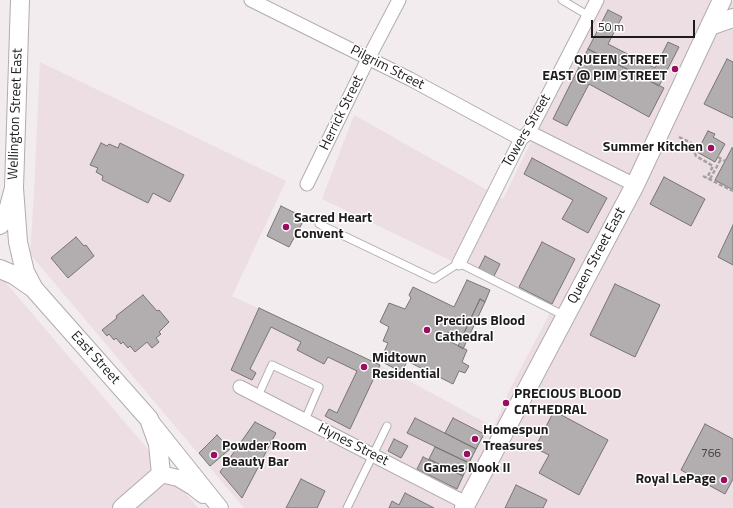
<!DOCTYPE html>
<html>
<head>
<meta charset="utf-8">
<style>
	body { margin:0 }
	#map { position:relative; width:733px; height:508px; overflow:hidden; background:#f2ecee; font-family:"Titillium Web",sans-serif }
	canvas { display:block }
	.scale { position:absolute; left:591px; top:20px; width:104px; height:18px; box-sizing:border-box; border:2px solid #1d1b1c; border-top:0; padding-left:5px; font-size:12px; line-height:14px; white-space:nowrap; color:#1d1b1c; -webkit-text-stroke:3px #fff; paint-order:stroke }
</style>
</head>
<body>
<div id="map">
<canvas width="733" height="508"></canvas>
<div class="scale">50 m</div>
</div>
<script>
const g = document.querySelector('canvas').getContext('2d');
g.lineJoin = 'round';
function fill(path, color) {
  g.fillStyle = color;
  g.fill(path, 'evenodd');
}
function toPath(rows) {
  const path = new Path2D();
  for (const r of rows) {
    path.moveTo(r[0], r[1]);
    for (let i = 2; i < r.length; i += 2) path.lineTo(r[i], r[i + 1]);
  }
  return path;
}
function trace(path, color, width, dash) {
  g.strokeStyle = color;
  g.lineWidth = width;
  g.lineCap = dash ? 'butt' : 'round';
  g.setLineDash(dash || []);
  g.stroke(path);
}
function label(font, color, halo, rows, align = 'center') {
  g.font = font + ' "Titillium Web",sans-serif';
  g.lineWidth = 3;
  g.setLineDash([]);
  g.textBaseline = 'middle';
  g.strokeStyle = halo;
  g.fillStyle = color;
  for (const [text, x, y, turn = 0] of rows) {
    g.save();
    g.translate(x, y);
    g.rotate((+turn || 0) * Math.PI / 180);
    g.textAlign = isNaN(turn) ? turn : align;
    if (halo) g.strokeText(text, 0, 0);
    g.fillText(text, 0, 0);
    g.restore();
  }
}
fill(toPath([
	[601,0,729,0,733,3,733,508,244,508,30,254,34,194,40,62,286,181,232,296,380,365,494,427,510,389,552,309,322,199,354,115,503,199],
	[0,276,198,508,0,508]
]), '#ecdee3');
const building = toPath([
	[608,10,622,17,608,44,655,68,668,42,679,47,659,86,588,49,608,10],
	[588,49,664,88,649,117,589,84,567,126,553,119,588,49],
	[727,59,733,62,733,118,704,104,727,59],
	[708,131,715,134,713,137,725,144,715,162,697,152,708,131],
	[101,143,107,146,109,144,118,148,120,143,184,175,170,202,153,193,148,203,102,180,103,176,96,172,98,168,90,165,101,143],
	[732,148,733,148,733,190,715,180,732,148],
	[532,158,607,198,588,233,562,219,573,200,524,174,532,158],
	[664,177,705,199,691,226,650,204,664,177],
	[281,206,305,218,289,247,267,236,281,206],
	[733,225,733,265,718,257,733,225],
	[76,237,84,246,86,245,94,256,68,278,51,258,76,237],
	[542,242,575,259,552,304,519,287,542,242],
	[485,256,500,264,493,278,478,270,485,256],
	[467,280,490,290,485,302,480,299,461,339,447,332,445,339,467,350,462,362,469,366,465,373,459,371,453,384,407,361,402,372,380,361,388,343,383,341,389,327,380,322,389,303,405,309,411,298,409,295,413,287,454,307,467,280],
	[615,284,660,305,635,357,590,335,615,284],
	[143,295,157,311,159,310,169,322,159,332,161,334,156,338,159,342,152,348,147,342,135,352,130,346,128,348,123,342,121,344,116,338,114,340,109,334,107,336,102,330,117,318,116,316,143,295],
	[480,299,485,302,463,349,458,346,480,299],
	[259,308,380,365,350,429,325,416,329,409,337,413,357,371,328,357,324,364,297,350,301,342,271,327,250,369,256,373,252,380,231,370,259,308],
	[554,411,608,440,579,495,539,473,549,455,535,448,554,411],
	[415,418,476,449,469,463,407,433,415,418],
	[453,418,484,434,476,449,445,433,453,418],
	[255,422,276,433,242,498,220,472,255,422],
	[705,424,733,439,733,479,725,494,681,470,705,424],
	[217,435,230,449,210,466,199,453,217,435],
	[394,439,408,446,401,458,388,451,394,439],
	[435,447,469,463,463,476,429,459,435,447],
	[423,457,463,476,457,489,417,469,423,457],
	[301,479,325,491,317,508,286,508,301,479],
	[516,485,547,500,543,508,505,508,516,485],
	[405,493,434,508,389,508,392,501,399,505,405,493]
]);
fill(building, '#b2adaf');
trace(building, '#797476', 1);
const service = toPath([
	[562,0,589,16],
	[319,224,434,279,459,263,565,316],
	[258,396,272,365,319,387,305,420],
	[347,508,387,426]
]);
const minor = toPath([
	[251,0,410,79,521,139],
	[529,132,635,185],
	[307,184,368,59,399,0],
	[459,263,521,139,529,132,597,0],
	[240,387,466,503]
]);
const tertiary = toPath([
	[152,423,220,508],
	[161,474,178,478,193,487,203,495]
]);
const secondary = toPath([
	[710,26,733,18],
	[14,188,18,242,25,272,34,289,149,419,158,444,161,474,122,508],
	[0,225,7,214,14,188,20,0],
	[0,269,14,275,33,288],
	[464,508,635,185,722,0]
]);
trace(service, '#b1acae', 9);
trace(minor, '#b1acae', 15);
trace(tertiary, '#b1acae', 18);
trace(secondary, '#b1acae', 20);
trace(toPath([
	[679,137,691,143,696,156,713,166,707,178],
	[718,157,725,161],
	[703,176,733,191],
	[710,179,721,159]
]), '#a5a1a2', 2.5, [4, 2]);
trace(service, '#fff', 7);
trace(minor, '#fff', 13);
trace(tertiary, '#fff', 16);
trace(secondary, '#fff', 18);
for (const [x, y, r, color] of [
	[675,69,4,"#9a0e60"],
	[711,148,4,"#9a0e60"],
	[286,227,4,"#9a0e60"],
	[427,330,4,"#9a0e60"],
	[364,367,4,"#9a0e60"],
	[506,403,4,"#9a0e60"],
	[475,439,4,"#9a0e60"],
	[467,454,4,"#9a0e60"],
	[214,455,4,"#9a0e60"],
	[724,480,4,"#9a0e60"]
]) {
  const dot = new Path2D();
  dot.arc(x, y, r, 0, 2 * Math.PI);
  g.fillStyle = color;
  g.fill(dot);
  trace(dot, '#fff', 1.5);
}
label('12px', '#424041', null, [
	["766",711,454]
]);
label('bold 14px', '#1d1b1c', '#fff', [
	["QUEEN STREET",667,61,"right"],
	["EAST @ PIM STREET",667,77,"right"],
	["Summer Kitchen",703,148,"right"],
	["Sacred Heart",294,219],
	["Convent",294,235],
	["Precious Blood",435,322],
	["Cathedral",435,338],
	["Midtown",372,359],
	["Residential",372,375],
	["PRECIOUS BLOOD",514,395],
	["CATHEDRAL",514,411],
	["Homespun",483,431],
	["Treasures",483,447],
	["Powder Room",222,447],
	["Beauty Bar",222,463],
	["Games Nook II",467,469,"center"],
	["Royal LePage",716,480,"right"]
], 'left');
label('14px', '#1d1b1c', '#fff', [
	["Pilgrim Street",387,68,27],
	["Herrick Street",342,113,-64],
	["Wellington Street East",16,114,-88],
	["Towers Street",527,131,-60],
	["Queen Street East",597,256,-62],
	["East Street",95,358,48],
	["Hynes Street",353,445,27]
]);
</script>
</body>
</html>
